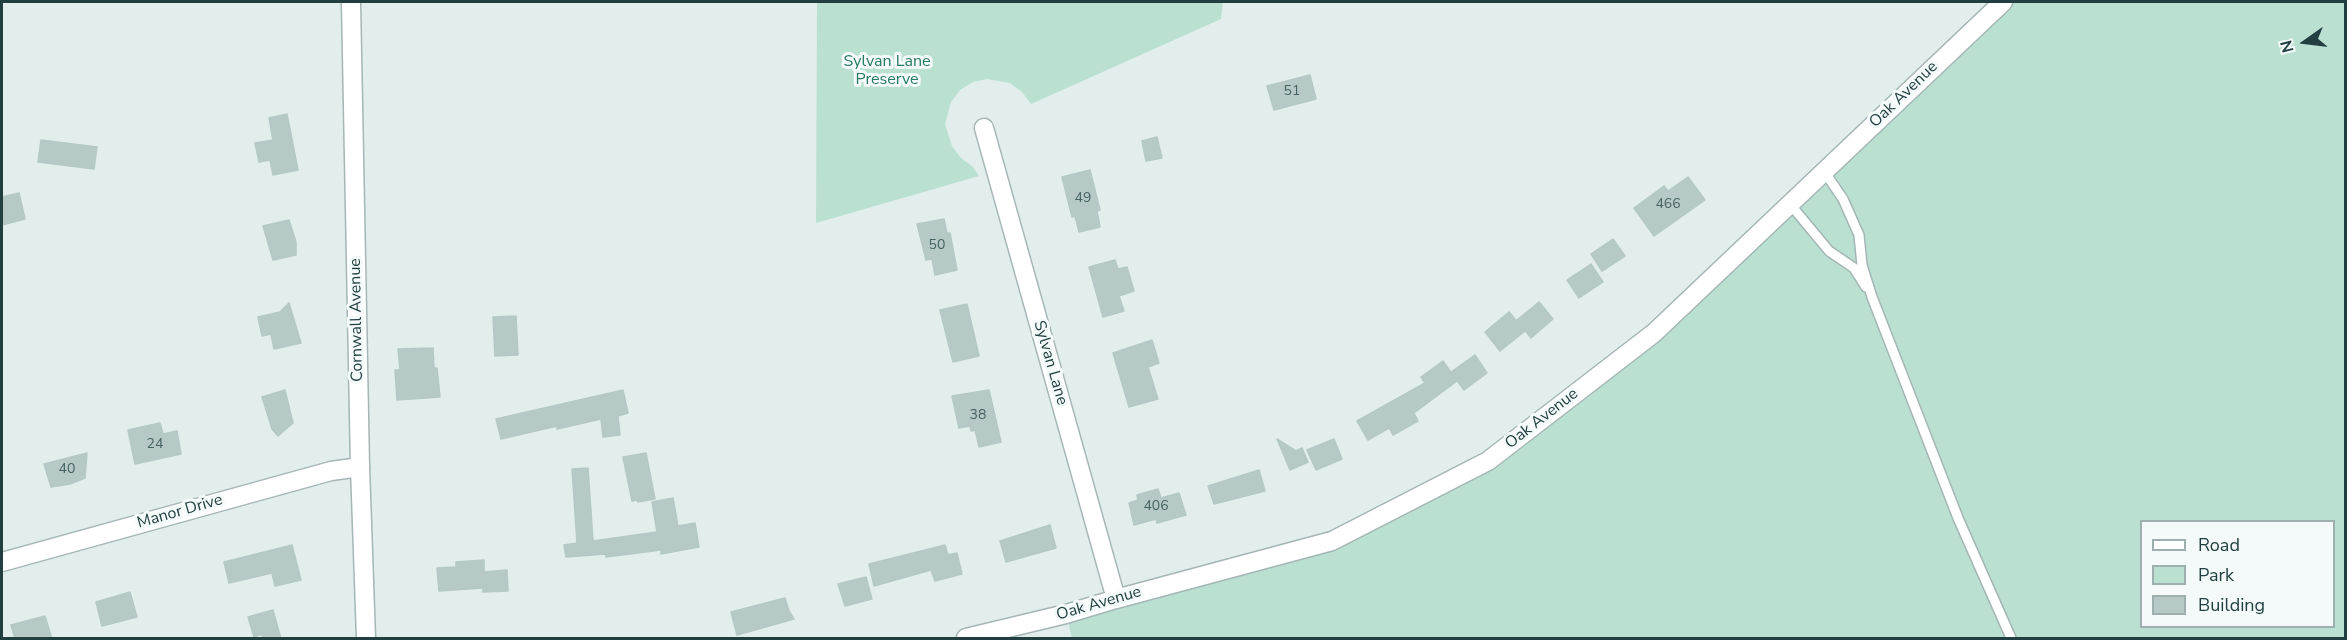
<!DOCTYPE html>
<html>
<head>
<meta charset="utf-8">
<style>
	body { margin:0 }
	#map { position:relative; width:2347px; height:640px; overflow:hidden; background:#e2eeec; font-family:"Nunito Sans",sans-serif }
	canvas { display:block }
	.frame { position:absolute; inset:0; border:3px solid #213f40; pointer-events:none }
	.legend { position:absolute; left:2140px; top:520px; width:195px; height:108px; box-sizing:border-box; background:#f3faf9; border:2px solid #9fafaf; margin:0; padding:8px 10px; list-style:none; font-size:18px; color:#213f40 }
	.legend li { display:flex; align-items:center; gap:12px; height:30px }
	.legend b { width:30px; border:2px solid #9fafaf }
	.north { position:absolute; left:2275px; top:12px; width:60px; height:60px; -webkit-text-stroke:4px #f3faf9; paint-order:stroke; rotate:256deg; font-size:16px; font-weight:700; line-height:24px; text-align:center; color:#213f40 }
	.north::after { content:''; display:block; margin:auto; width:21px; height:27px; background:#213f40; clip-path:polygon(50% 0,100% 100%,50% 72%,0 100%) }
</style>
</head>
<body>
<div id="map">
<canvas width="2347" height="640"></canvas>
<div class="frame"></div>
<ul class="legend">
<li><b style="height:8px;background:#fff"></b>Road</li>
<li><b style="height:16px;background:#bae0d1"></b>Park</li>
<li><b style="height:16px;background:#b7c9c7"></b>Building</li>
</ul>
<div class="north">N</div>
</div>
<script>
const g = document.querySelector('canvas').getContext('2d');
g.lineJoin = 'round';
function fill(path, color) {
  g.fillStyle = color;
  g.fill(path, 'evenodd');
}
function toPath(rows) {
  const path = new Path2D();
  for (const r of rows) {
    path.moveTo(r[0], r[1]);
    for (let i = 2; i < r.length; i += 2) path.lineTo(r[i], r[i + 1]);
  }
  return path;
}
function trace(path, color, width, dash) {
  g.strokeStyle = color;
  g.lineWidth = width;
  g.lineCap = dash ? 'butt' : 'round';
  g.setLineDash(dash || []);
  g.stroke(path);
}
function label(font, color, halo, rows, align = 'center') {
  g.font = font + ' "Nunito Sans",sans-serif';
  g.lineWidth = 6;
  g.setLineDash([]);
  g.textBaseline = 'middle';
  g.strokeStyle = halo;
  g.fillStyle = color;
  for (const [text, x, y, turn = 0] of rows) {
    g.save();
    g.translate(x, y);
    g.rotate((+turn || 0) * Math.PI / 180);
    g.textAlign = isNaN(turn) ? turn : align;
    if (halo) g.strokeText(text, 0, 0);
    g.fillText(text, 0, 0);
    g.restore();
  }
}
fill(toPath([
	[817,2,1223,2,1221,19,1031,104,1022,92,1010,83,987,79,973,82,960,90,951,102,945,124,952,146,961,158,973,167,979,176,816,223],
	[2003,2,2345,2,2345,638,1072,638,1066,614,1332,541,1488,461,1654,333],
	[2142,522,2334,522,2334,626,2142,626]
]), '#bae0d1');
const building = toPath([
	[1310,75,1316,99,1274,110,1267,86,1310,75],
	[287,114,298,170,273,175,270,160,259,162,255,143,273,140,269,118,287,114],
	[1157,137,1162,158,1146,161,1142,141,1157,137],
	[41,140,97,147,94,169,38,162,41,140],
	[1090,170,1100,210,1097,211,1100,227,1079,232,1075,216,1072,217,1062,177,1090,170],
	[1688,177,1705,200,1654,236,1634,208,1664,186,1668,191,1688,177],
	[19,193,25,219,2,225,2,197,19,193],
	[944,219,947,233,950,233,957,270,935,275,932,259,926,260,917,224,944,219],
	[289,220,296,242,296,255,273,260,263,226,289,220],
	[1613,239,1625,256,1602,271,1591,254,1613,239],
	[1115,260,1118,269,1127,267,1134,291,1119,296,1124,311,1103,317,1089,267,1115,260],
	[1591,264,1603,282,1579,298,1567,280,1591,264],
	[1539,302,1553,319,1531,338,1517,320,1539,302],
	[289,303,301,343,274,349,271,334,262,336,258,317,280,312,289,303],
	[967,304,979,356,953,362,940,310,967,304],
	[1509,312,1525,331,1500,351,1485,332,1509,312],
	[516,316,518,355,495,356,493,317,516,316],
	[1152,340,1159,363,1148,367,1158,399,1129,407,1113,353,1152,340],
	[433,348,434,368,437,368,440,397,397,400,395,370,400,370,398,349,433,348],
	[1475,355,1487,373,1464,390,1451,372,1475,355],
	[1443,361,1457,381,1414,413,1418,421,1393,435,1389,428,1368,440,1357,421,1425,383,1421,377,1443,361],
	[285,390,293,423,278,436,272,429,262,397,285,390],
	[623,390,628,413,618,416,620,435,603,437,601,419,557,429,557,426,501,439,496,419,623,390],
	[989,390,1001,442,979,447,975,430,971,431,970,426,959,428,952,396,989,390],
	[160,423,163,434,177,431,181,454,135,464,128,430,160,423],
	[1277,439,1296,451,1302,448,1308,462,1290,470,1277,439],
	[1334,439,1342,459,1316,470,1307,450,1334,439],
	[87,453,85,478,70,484,51,487,44,464,87,453],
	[646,453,655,499,638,502,637,500,632,501,623,457,646,453],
	[588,468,593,541,657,532,652,502,673,498,678,526,695,523,699,547,661,554,661,550,606,557,606,554,566,557,564,545,577,543,572,469,588,468],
	[1259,470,1265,491,1214,504,1208,486,1259,470],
	[1158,489,1161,498,1179,493,1186,515,1157,523,1156,519,1134,525,1129,503,1138,500,1137,495,1158,489],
	[1050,525,1056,548,1006,562,1000,541,1050,525],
	[292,545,301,580,275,586,272,573,229,583,224,562,292,545],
	[945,545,948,555,957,553,962,574,935,581,931,570,874,586,869,564,945,545],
	[484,560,484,572,507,570,508,591,483,592,483,588,439,591,437,568,456,567,456,562,484,560],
	[866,577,872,599,845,606,838,584,866,577],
	[130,592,137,617,102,626,96,602,130,592],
	[785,598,789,611,794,619,737,635,731,612,785,598],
	[273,610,281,639,263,639,262,634,254,637,248,617,273,610],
	[45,616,52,639,15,639,11,625,45,616]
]);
fill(building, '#b7c9c7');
trace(building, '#b4c8c6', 1.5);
const service = toPath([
	[1824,171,1843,199,1859,235,1862,265,1872,297,1958,518,2011,638],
	[1790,204,1829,251,1854,268,1866,287]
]);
const minor = toPath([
	[984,128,1116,599],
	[2,562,331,471,360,467],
	[966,638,1066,614,1116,599,1332,541,1488,461,1654,333,2003,2]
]);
const tertiary = toPath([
	[351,2,360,467,366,638]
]);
trace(service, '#a4b6b5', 12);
trace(minor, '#a4b6b5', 21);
trace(tertiary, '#a4b6b5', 21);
trace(service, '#fff', 9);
trace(minor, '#fff', 18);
trace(tertiary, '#fff', 18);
label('14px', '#466262', null, [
	["51",1292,92],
	["49",1083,199],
	["466",1668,205],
	["50",937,246],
	["38",978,416],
	["24",155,445],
	["40",67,470],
	["406",1156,507]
]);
label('16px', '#277b63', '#f3faf9', [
	["Sylvan Lane",887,62],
	["Preserve",887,80]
]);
label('16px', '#213f40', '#f3faf9', [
	["Oak Avenue",1904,95,-44],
	["Cornwall Avenue",357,320,-91],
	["Sylvan Lane",1050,363,74],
	["Oak Avenue",1542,419,-38],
	["Manor Drive",180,512,-16],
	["Oak Avenue",1099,604,-16]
]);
</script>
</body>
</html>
